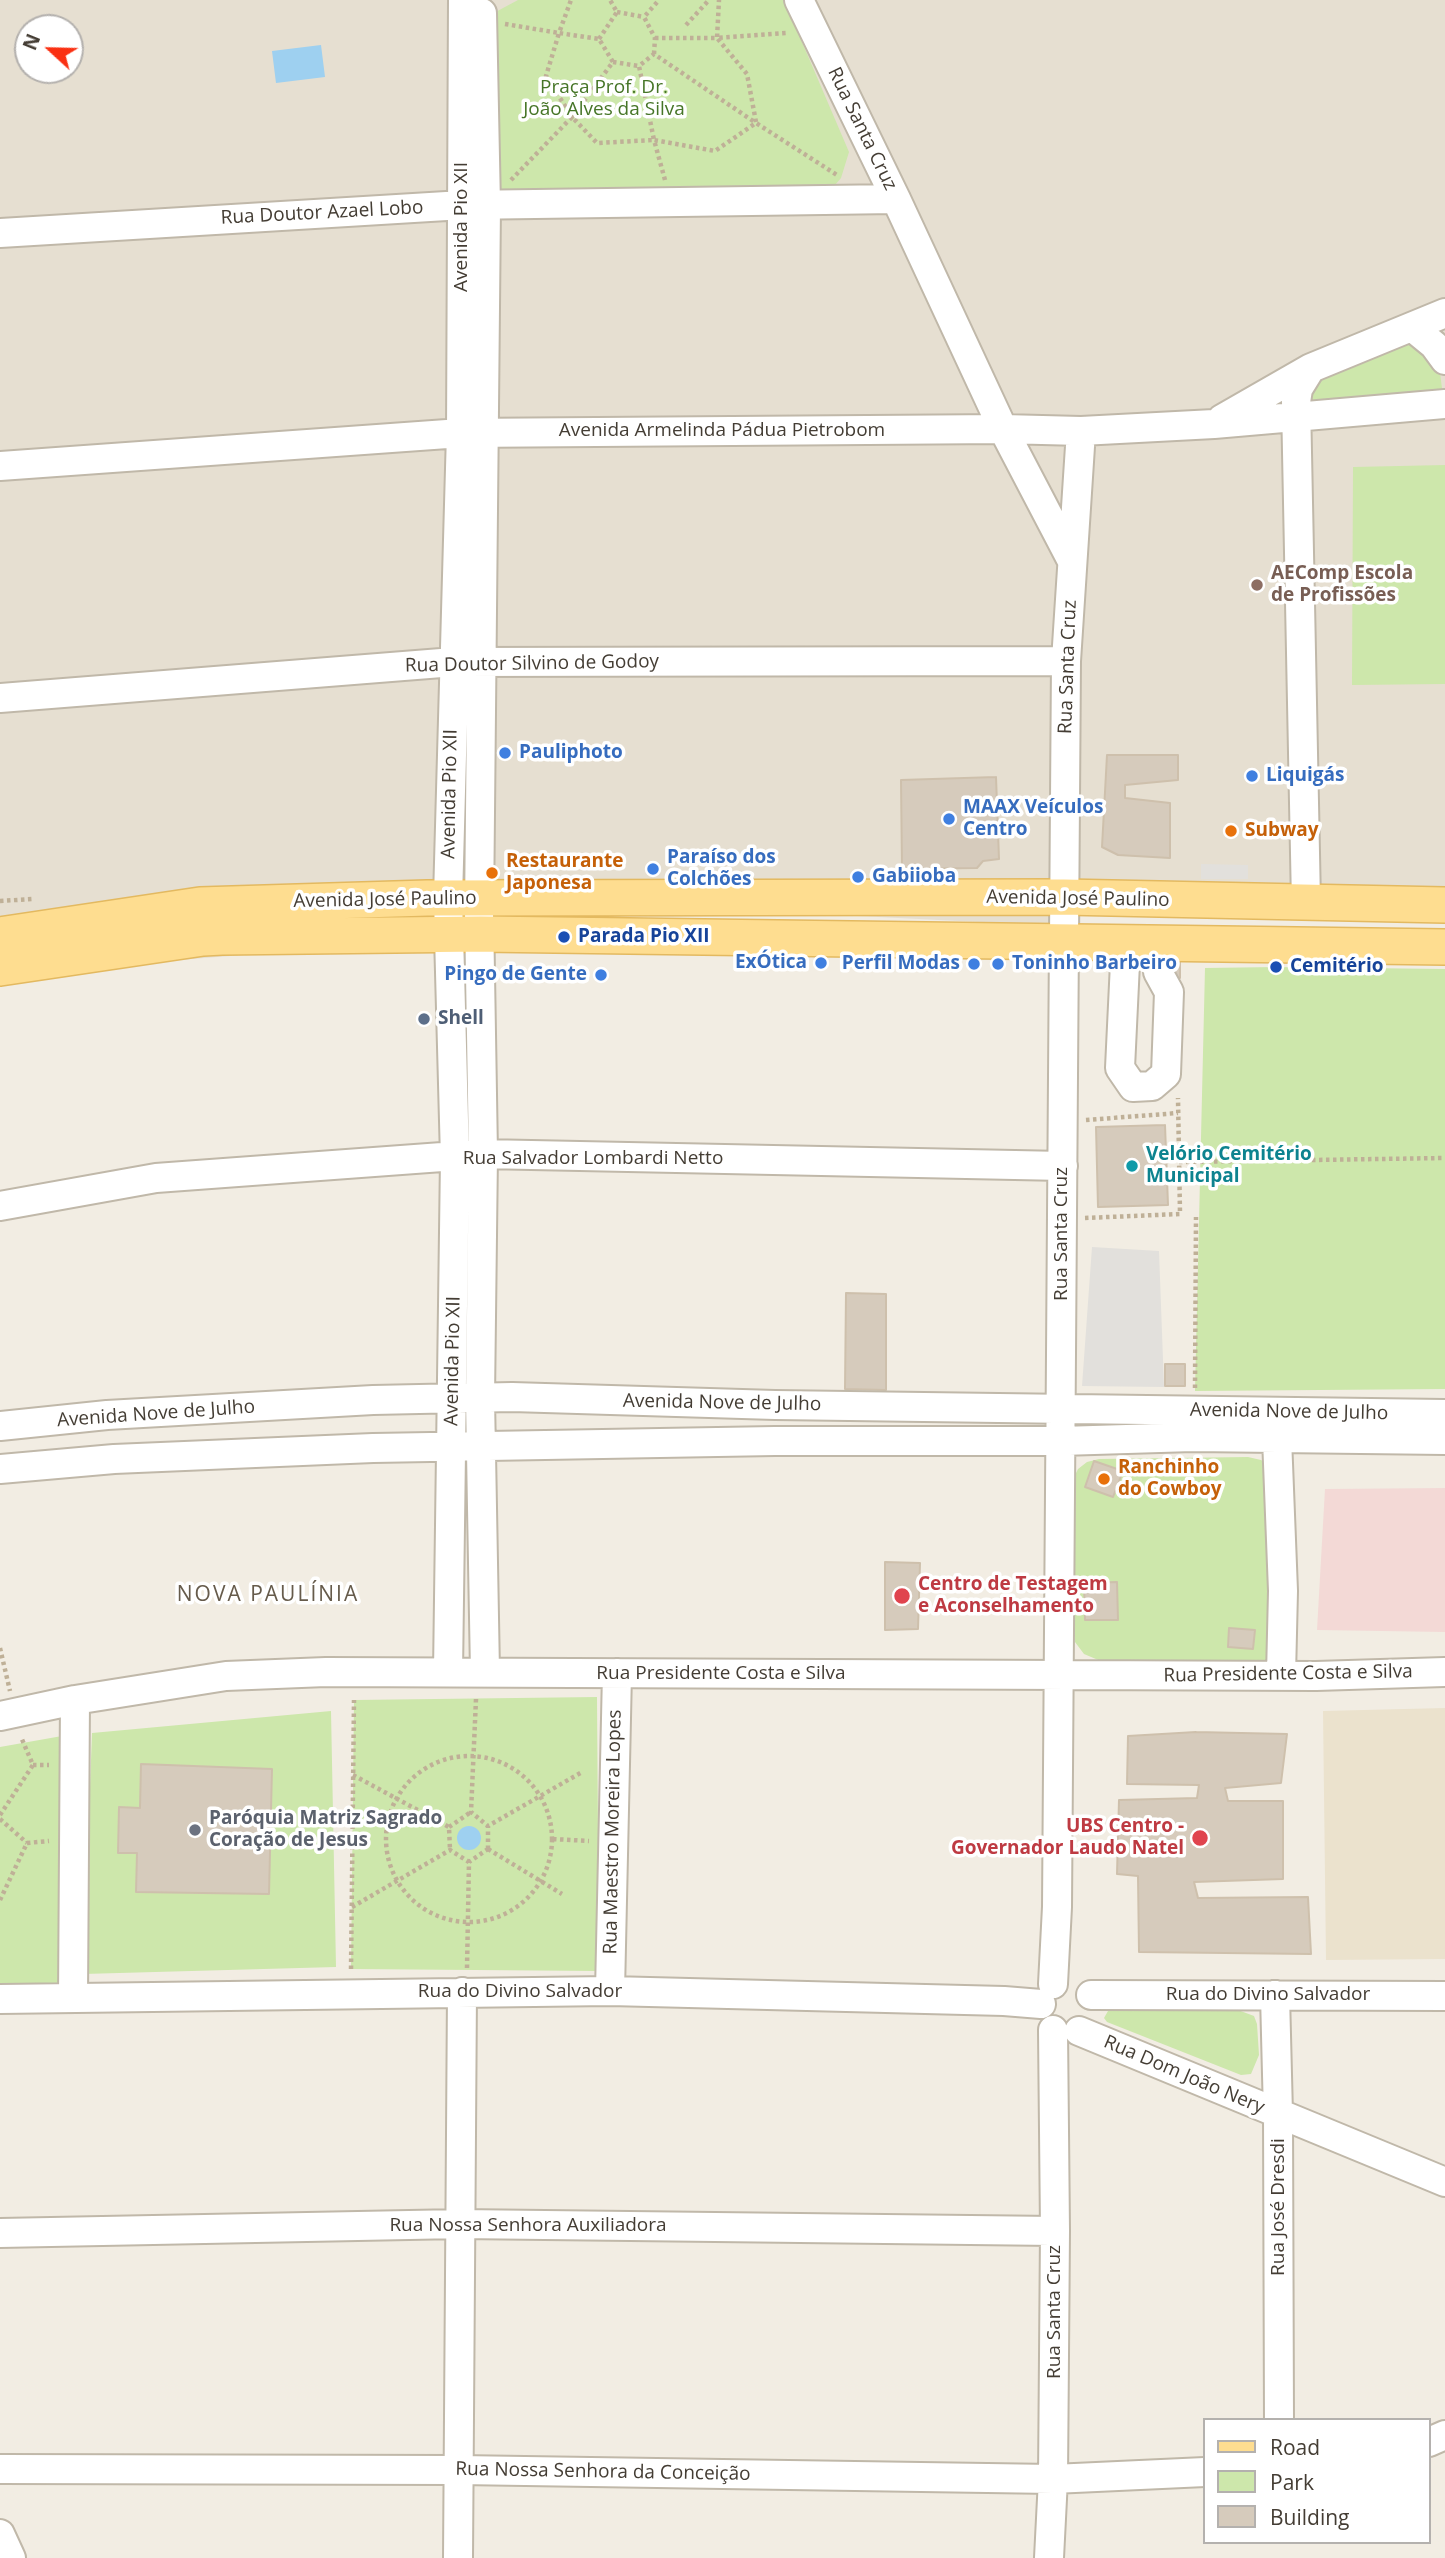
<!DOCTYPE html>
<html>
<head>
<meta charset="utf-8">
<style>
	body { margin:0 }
	#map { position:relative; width:1445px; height:2558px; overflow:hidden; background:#f2ede3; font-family:"Open Sans",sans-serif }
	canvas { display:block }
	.legend { position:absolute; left:1203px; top:2418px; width:228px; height:126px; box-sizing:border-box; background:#fff; border:2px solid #b4b1ae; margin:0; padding:9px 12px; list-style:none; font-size:21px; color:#443d34 }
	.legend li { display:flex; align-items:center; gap:14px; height:35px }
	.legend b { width:35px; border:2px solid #b4b1ae }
	.north { position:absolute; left:14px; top:14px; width:70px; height:70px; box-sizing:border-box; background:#fff; border:2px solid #b4b1ae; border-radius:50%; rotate:292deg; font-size:19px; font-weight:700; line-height:28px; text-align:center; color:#443d34 }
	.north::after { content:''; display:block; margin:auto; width:24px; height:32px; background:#fa3012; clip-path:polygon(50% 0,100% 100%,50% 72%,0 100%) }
</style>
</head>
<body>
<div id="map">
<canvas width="1445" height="2558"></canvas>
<ul class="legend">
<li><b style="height:9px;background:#fedd90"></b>Road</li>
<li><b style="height:19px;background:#cde7ab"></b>Park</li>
<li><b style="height:19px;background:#d6cbbc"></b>Building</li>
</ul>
<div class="north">N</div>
</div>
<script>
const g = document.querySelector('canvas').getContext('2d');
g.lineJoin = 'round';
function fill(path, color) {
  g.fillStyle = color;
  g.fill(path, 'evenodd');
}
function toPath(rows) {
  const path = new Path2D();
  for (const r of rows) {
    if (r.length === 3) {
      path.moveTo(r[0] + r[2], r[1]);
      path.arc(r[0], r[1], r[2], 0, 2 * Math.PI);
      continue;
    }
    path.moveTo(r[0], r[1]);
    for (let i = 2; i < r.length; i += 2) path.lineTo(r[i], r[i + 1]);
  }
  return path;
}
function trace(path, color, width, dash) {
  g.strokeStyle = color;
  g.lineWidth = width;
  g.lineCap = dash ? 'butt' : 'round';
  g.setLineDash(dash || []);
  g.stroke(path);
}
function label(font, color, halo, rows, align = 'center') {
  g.font = font + ' "Open Sans",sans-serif';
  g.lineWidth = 7;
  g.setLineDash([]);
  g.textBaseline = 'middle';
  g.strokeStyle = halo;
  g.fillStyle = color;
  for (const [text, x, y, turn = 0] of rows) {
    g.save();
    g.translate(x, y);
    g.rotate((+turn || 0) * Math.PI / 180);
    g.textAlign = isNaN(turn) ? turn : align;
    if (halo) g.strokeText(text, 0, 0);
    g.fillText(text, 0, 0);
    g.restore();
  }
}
fill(toPath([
	[0,0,1445,0,1445,887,1081,894,1080,927,676,907,358,946,64,969,0,981],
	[28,28,70,28,70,70,28,70]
]), '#e6dfd1');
fill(toPath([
	[1445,1708,1445,1959,1326,1960,1323,1711]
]), '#ebe2cd');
fill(toPath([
	[1445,1488,1445,1632,1317,1630,1325,1489]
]), '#f3d9d6');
fill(toPath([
	[518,0,784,0,849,152,841,178,829,192,492,200,490,15],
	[1417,339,1439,365,1443,396,1302,403,1308,384],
	[1445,465,1445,684,1352,685,1353,467],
	[1276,967,1445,969,1445,1389,1195,1391,1205,968],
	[1248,1457,1261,1460,1270,1466,1269,1657,1264,1662,1103,1662,1084,1654,1075,1642,1073,1625,1073,1479,1078,1469,1087,1462,1099,1459],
	[597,1697,599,1971,351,1969,354,1700],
	[331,1711,336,1967,83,1974,92,1733],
	[62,1736,60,1983,0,1984,0,1747],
	[1238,2010,1254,2016,1257,2024,1259,2055,1251,2074,1241,2075,1107,2022,1104,2018,1108,2011]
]), '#cde7ab');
fill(toPath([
	[1201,864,1248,865,1248,879,1201,879],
	[1092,1247,1159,1251,1164,1387,1082,1386]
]), '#e2e0dc');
fill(toPath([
	[321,45,325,77,276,83,272,51],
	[469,1838,12]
]), '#9ed0f0');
const building = toPath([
	[1107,755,1178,755,1178,780,1125,785,1125,798,1170,803,1170,858,1118,855,1102,847,1107,755],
	[996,777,999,859,983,861,977,868,902,869,901,780,996,777],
	[1180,960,1180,978,1171,978,1170,961,1180,960],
	[1165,1125,1168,1205,1098,1207,1096,1127,1165,1125],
	[846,1293,886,1294,886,1390,845,1389,846,1293],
	[1165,1364,1185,1364,1185,1386,1165,1386,1165,1364],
	[1094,1461,1123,1471,1113,1497,1085,1487,1094,1461],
	[885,1562,920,1563,918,1629,885,1630,885,1562],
	[1117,1582,1118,1620,1085,1620,1084,1583,1117,1582],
	[1229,1628,1255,1630,1253,1649,1228,1647,1229,1628],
	[1196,1732,1287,1734,1281,1783,1225,1788,1228,1801,1283,1801,1283,1879,1194,1882,1198,1898,1308,1897,1311,1954,1139,1952,1138,1876,1117,1874,1119,1800,1197,1798,1199,1785,1127,1784,1128,1736,1196,1732],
	[141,1764,272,1769,269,1894,136,1892,137,1853,118,1853,119,1807,140,1808,141,1764]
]);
fill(building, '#d6cbbc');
trace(building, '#cec0ac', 2);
const minor = toPath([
	[799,0,896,199,1003,429,1072,561],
	[482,13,486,206,479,913,483,1154,480,1398,485,1672],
	[0,233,463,205,896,199],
	[1412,327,1434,345,1445,360],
	[1222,419,1311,368,1445,313],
	[0,466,461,433,1003,429,1081,431,1214,424,1445,404],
	[0,698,454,662,1066,661],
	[1306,903,1296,402,1298,389,1311,368],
	[1126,942,1120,1068,1133,1087,1152,1086,1166,1074,1169,992,1158,972,1159,943],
	[0,1206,156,1178,483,1154,1063,1166],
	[0,1426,107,1415,373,1400,512,1397,775,1405,1445,1414],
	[1277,1438,1283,1591,1281,1675],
	[0,1469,114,1459,373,1448,775,1441,1061,1441,1193,1437,1445,1440],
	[448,1672,455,1158,448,898,461,433,463,0],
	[0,1716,75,1700,226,1676,326,1672,1316,1676,1445,1672],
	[1053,1984,1057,1907,1066,661,1081,431],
	[610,1991,617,1673],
	[1091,1995,1445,1996],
	[1275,1995,1278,2114,1279,2420],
	[73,1997,75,1700],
	[0,1999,610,1991,1004,2001,1041,2004],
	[1079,2031,1445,2182],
	[0,2233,460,2224,1055,2231],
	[1429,2442,1445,2435],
	[0,2469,459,2470,1053,2479,1205,2472],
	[0,2534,11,2558],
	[458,2558,462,1992],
	[1049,2558,1053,2479,1055,2231,1053,2030]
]);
const major = toPath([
	[0,935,200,905,427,898,1064,897,1445,905],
	[0,968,203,938,222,937,481,934,1445,947]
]);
trace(minor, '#c0b8a9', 32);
trace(major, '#e3b960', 38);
trace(toPath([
	[617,12,644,17],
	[505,24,559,33,546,76,572,117,613,62,599,39,559,33,571,0],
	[686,25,709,0],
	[655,38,717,38,719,0],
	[599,39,617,12,610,0],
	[654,54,655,38,644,17,659,0],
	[613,62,639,66],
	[756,122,747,74,717,38,786,33],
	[511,180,572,117,597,143,654,140,639,66,654,54,756,123],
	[665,180,654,140,715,151,756,123,837,175],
	[511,865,559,867],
	[0,901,32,899],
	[1086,1120,1178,1113],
	[1179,1162,1445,1158],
	[1085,1218,1180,1214,1178,1098],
	[1195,1388,1196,1217],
	[0,1648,10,1691],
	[476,1699,471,1812,488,1826],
	[469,1839,83],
	[33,1765,49,1765],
	[353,1775,449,1827,450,1850],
	[0,1815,33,1765,21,1737],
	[0,1819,27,1843],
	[449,1827,471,1812],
	[553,1839,589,1841],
	[488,1849,488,1826,582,1772],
	[488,1849,562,1894],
	[0,1900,27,1843,49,1841],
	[352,1907,450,1850,469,1862],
	[467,1968,469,1862,488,1849],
	[351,1969,354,1700]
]), '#bfb097', 4.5, [3.5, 3.5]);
trace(minor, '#fff', 28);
trace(major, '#fedd90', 35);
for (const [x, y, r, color] of [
	[1257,585,7,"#8d6e63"],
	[505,753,7,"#3f7fe0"],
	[1252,776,7,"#3f7fe0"],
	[949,819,7,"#3f7fe0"],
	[1231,831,7,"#e8710a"],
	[653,869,7,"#3f7fe0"],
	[492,873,7,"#e8710a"],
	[858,877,7,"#3f7fe0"],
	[564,937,7,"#1a4fb4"],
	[821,963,7,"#3f7fe0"],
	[974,964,7,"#3f7fe0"],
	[998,964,7,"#3f7fe0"],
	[1276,967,7,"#1a4fb4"],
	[601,975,7,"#3f7fe0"],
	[424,1019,7,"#5c6f8a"],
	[1132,1166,7,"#0f9aa8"],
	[1104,1479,7,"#e8710a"],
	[902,1596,9,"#e0444e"],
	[195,1830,7,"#6b7280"],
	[1200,1838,9,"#e0444e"]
]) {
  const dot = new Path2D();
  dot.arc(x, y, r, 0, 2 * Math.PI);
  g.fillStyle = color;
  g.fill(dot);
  trace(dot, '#fff', 2.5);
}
label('19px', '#467527', '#fff', [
	["Praça Prof. Dr.",604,88],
	["João Alves da Silva",604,110]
]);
label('19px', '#443d34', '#fff', [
	["Rua Santa Cruz",862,129,64],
	["Rua Doutor Azael Lobo",322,213,-3],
	["Avenida Pio XII",462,227,-90],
	["Avenida Armelinda Pádua Pietrobom",722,431],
	["Rua Doutor Silvino de Godoy",532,664,-1],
	["Rua Santa Cruz",1068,667,-88],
	["Avenida Pio XII",450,794,-89],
	["Avenida José Paulino",1078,899,1],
	["Avenida José Paulino",385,900,-1],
	["Rua Salvador Lombardi Netto",593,1159],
	["Rua Santa Cruz",1062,1234,-90],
	["Avenida Pio XII",453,1361,-89],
	["Avenida Nove de Julho",722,1403,1],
	["Avenida Nove de Julho",1289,1412,1],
	["Avenida Nove de Julho",156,1414,-4],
	["Rua Presidente Costa e Silva",721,1674],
	["Rua Presidente Costa e Silva",1288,1674,-1],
	["Rua Maestro Moreira Lopes",613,1832,-89],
	["Rua do Divino Salvador",520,1992],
	["Rua do Divino Salvador",1268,1995],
	["Rua Dom João Nery",1184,2075,23],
	["Rua José Dresdi",1279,2207,-90],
	["Rua Nossa Senhora Auxiliadora",528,2226],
	["Rua Santa Cruz",1055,2312,-90],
	["Rua Nossa Senhora da Conceição",603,2472,1]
]);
label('bold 19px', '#785e54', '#fff', [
	["AEComp Escola",1271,574],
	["de Profissões",1271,596]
], 'left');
label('bold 19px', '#366cbe', '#fff', [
	["Pauliphoto",519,753],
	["Liquigás",1266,776],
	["MAAX Veículos",963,808],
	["Centro",963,830],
	["Paraíso dos",667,858],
	["Colchões",667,880],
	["Gabiioba",872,877],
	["ExÓtica",807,963,"right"],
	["Perfil Modas",960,964,"right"],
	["Toninho Barbeiro",1012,964],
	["Pingo de Gente",587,975,"right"]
], 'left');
label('bold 19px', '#c56008', '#fff', [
	["Subway",1245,831],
	["Restaurante",506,862],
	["Japonesa",506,884],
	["Ranchinho",1118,1468],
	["do Cowboy",1118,1490]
], 'left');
label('bold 19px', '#164399', '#fff', [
	["Parada Pio XII",578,937],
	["Cemitério",1290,967]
], 'left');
label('bold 19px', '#4e5e75', '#fff', [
	["Shell",438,1019]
], 'left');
label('bold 19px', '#0d838f', '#fff', [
	["Velório Cemitério",1146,1155],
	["Municipal",1146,1177]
], 'left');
label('bold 19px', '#be3a42', '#fff', [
	["Centro de Testagem",918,1585],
	["e Aconselhamento",918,1607],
	["UBS Centro -",1184,1827,"right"],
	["Governador Laudo Natel",1184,1849,"right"]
], 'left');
label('bold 19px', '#5b616d', '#fff', [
	["Paróquia Matriz Sagrado",209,1819],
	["Coração de Jesus",209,1841]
], 'left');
g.letterSpacing = '2px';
label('21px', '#665b4b', '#fff', [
	["NOVA PAULÍNIA",268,1595]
]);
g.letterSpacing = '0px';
</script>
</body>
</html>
